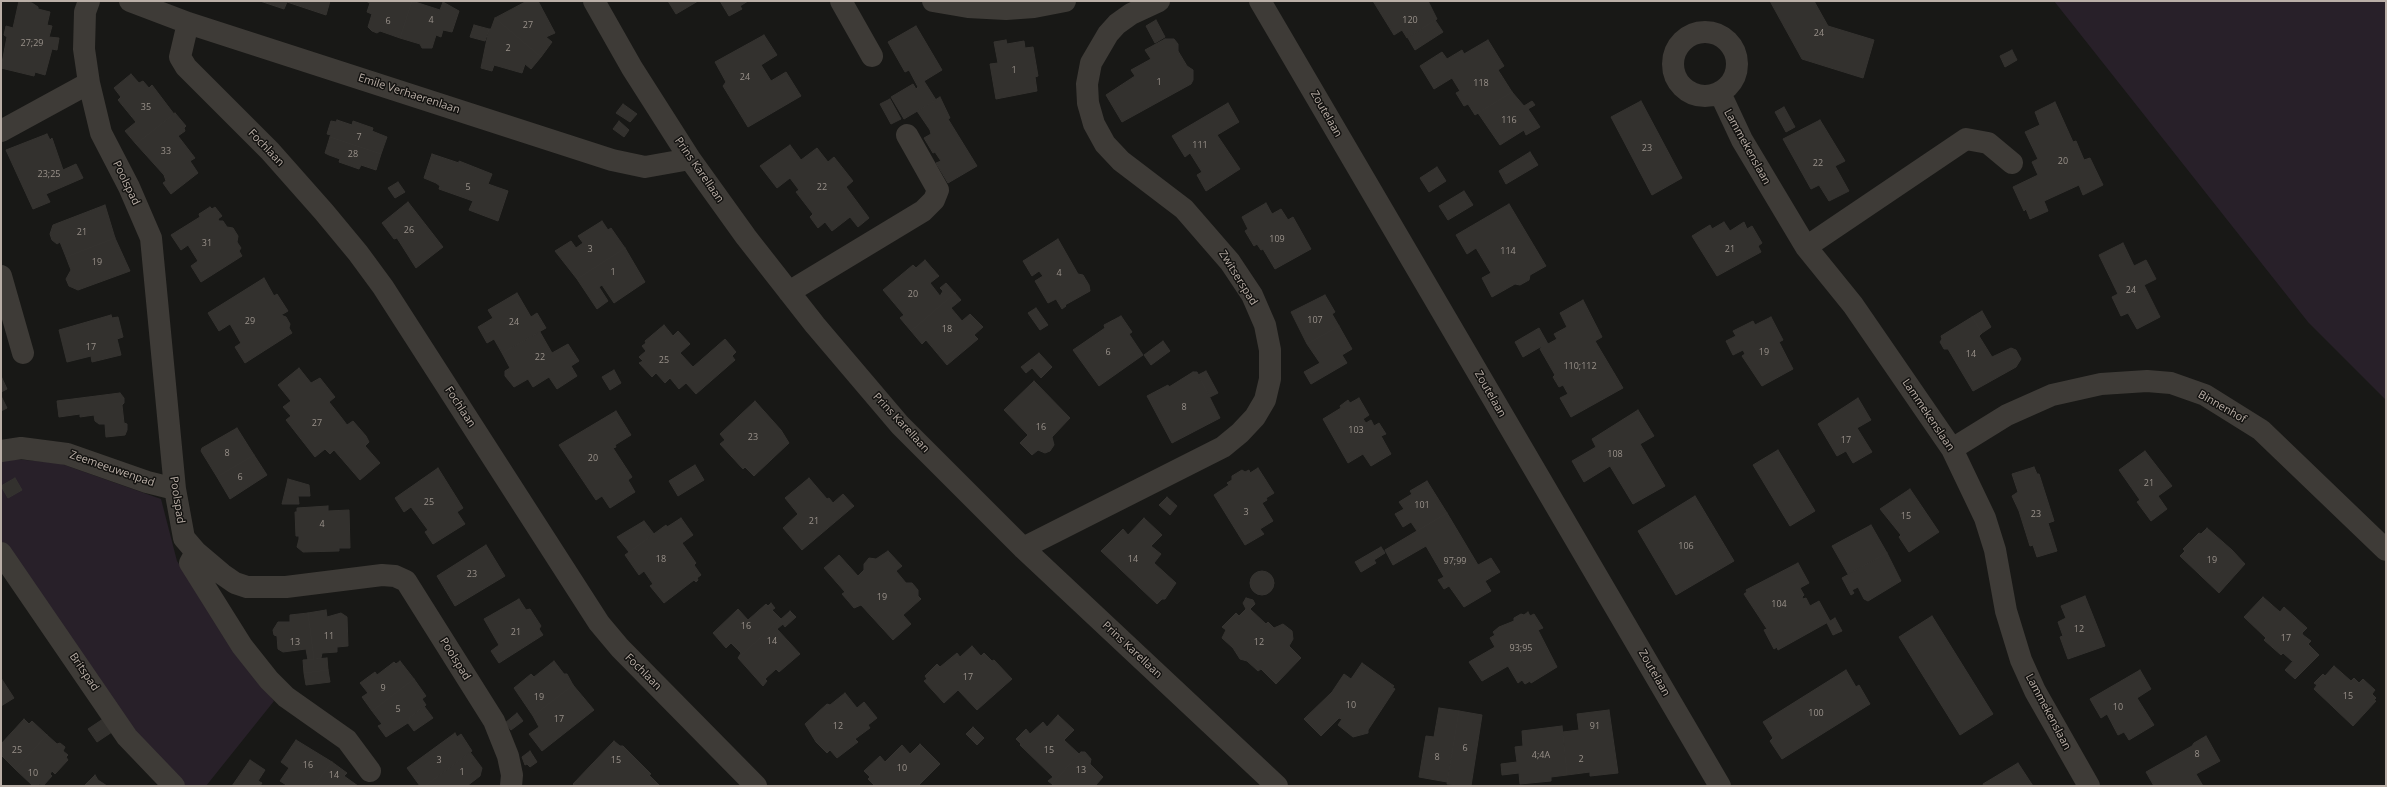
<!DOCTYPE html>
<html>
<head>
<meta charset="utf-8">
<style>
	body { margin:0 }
	#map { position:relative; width:2387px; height:787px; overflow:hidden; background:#181816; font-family:"Open Sans",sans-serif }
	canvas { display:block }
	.frame { position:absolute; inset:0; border:2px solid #baafa7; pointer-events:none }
</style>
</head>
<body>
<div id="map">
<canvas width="2387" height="787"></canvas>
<div class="frame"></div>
</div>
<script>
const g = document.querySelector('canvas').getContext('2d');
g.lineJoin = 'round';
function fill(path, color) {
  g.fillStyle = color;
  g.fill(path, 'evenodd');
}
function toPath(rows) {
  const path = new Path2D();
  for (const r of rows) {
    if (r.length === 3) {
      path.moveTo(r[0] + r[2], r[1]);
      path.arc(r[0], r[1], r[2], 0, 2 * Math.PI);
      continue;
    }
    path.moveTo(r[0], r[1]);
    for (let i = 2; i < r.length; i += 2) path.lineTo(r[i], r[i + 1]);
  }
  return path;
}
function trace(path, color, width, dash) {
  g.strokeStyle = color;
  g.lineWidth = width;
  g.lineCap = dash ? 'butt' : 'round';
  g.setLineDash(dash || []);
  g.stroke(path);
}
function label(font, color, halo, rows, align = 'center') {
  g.font = font + ' "Open Sans",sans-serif';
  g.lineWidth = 3;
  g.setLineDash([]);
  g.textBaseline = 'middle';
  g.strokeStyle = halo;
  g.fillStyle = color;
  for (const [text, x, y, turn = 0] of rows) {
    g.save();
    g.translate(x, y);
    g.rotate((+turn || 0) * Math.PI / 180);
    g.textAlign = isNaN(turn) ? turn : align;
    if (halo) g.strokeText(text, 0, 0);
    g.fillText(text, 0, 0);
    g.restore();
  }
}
fill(toPath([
	[2054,1,2386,1,2386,400,2308,322],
	[14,459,59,463,161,499,177,561,231,644,274,701,206,786,184,786,144,743,1,541,1,461]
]), '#282029');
const building = toPath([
	[19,1,32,3,38,7,38,9,50,12,47,25,52,26,49,37,59,38,57,50,52,49,45,75,35,72,34,76,1,68,7,37,4,35,6,26,13,28,19,1],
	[260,1,330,1,326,15,287,2,284,9,260,1],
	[366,1,412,1,400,38,380,31,377,33,372,31,368,27,372,14,367,12,370,3,366,1],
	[412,1,440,10,443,2,459,11,452,32,443,30,441,37,436,35,432,48,422,48,420,44,400,38,412,1],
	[527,1,538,1,555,33,546,37,552,42,541,57,495,18,527,1],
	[668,1,698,1,676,14,668,1],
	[720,1,748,1,740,6,742,9,729,16,720,1],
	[1373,1,1428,1,1437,19,1407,38,1402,30,1394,35,1373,1],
	[1770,1,1814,1,1828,26,1874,40,1863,78,1802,59,1770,1],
	[495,18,541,57,531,69,525,64,522,73,494,65,492,71,481,68,489,29,491,29,495,18],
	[1156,20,1165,37,1155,43,1146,26,1156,20],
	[1435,20,1443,32,1415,50,1408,38,1435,20],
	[474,25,489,29,485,41,470,37,474,25],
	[916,26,942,70,924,81,936,100,904,119,891,97,913,84,916,89,918,87,909,70,905,72,888,42,916,26],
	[764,35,777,55,761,65,771,81,786,72,801,96,748,127,723,86,726,82,715,62,764,35],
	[1165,39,1174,39,1178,44,1178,51,1187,66,1193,70,1193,80,1191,84,1122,122,1106,95,1135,76,1131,70,1151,59,1145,50,1165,39],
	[1006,40,1007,44,1024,41,1025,48,1033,47,1038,76,1035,77,1037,91,996,99,990,64,998,63,994,42,1006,40],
	[1488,40,1504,66,1498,70,1512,92,1475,115,1468,104,1464,106,1456,93,1460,91,1452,78,1434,89,1420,66,1442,52,1447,59,1462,50,1464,54,1488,40],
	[2012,50,2017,60,2005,67,2000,56,2012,50],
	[131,74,139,83,143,81,149,88,152,85,174,114,136,144,125,131,136,122,118,100,121,97,114,88,131,74],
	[1512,92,1524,106,1532,101,1535,105,1528,109,1540,127,1526,135,1524,130,1500,145,1478,113,1512,92],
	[940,97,950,118,948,119,977,166,948,183,936,163,941,161,935,152,933,153,924,138,931,134,930,130,917,111,940,97],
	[890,99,901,119,891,124,880,104,890,99],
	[1641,101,1682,178,1652,195,1611,117,1641,101],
	[2055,102,2073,142,2076,141,2084,160,2090,158,2103,185,2083,195,2079,185,2044,201,2048,211,2030,219,2026,209,2024,211,2013,187,2038,175,2032,162,2038,159,2025,132,2040,125,2035,112,2055,102],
	[1228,103,1239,122,1217,135,1240,169,1206,191,1197,175,1202,172,1190,153,1185,157,1172,136,1228,103],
	[623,104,637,114,630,122,616,113,623,104],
	[1784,107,1795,127,1786,132,1775,112,1784,107],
	[175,113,186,126,184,128,185,131,178,136,195,158,190,161,198,173,171,194,163,183,166,181,164,175,136,144,175,113],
	[337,120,352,125,353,121,373,128,372,131,387,137,381,154,330,137,331,135,327,134,331,121,336,122,337,120],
	[1820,120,1845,161,1835,166,1849,191,1829,201,1819,185,1811,189,1783,139,1820,120],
	[619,121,629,130,624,137,613,129,619,121],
	[47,134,50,140,52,138,63,170,76,164,83,178,46,194,50,202,33,209,6,150,47,134],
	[330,137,381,154,376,170,361,165,359,169,339,162,340,159,329,155,325,153,330,137],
	[790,145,801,160,817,148,828,162,834,157,853,181,846,187,869,218,858,227,850,217,832,231,825,222,818,228,810,217,813,214,796,192,799,190,790,178,777,188,760,166,790,145],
	[1530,152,1538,165,1506,184,1499,171,1530,152],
	[432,154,459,163,459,161,492,174,488,184,508,191,498,221,469,210,473,201,439,189,440,186,436,183,424,178,432,154],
	[1437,167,1446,181,1429,192,1420,178,1437,167],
	[398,182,405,192,395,198,388,188,398,182],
	[1464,191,1473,205,1448,220,1439,206,1464,191],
	[408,202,443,247,416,268,397,238,394,239,382,223,408,202],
	[1266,203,1272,214,1281,209,1288,220,1293,217,1311,249,1275,269,1263,249,1261,250,1257,244,1254,246,1245,231,1248,229,1242,217,1266,203],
	[1509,204,1546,266,1530,275,1529,280,1520,285,1515,284,1492,297,1482,278,1491,273,1476,248,1467,254,1456,235,1509,204],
	[105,205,115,238,66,257,60,242,57,244,52,240,50,234,53,225,105,205],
	[210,207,212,209,215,207,222,216,218,219,219,221,223,221,227,227,233,228,238,236,237,242,241,248,239,251,242,256,201,282,191,266,198,261,188,245,181,250,171,235,200,217,199,214,210,207],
	[602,221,608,230,611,228,625,248,577,279,555,251,571,241,576,248,583,243,578,236,602,221],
	[1724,222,1730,231,1744,222,1747,229,1752,226,1762,243,1758,246,1761,252,1717,276,1692,236,1710,225,1712,229,1724,222],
	[115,238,130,271,78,290,69,286,66,279,71,270,66,257,115,238],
	[1058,239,1078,274,1083,275,1089,285,1090,291,1065,305,1066,306,1062,309,1056,299,1048,303,1035,281,1043,276,1039,271,1032,276,1023,261,1058,239],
	[2123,243,2134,266,2146,260,2156,279,2144,285,2160,317,2137,329,2128,313,2121,316,2112,297,2118,294,2099,255,2123,243],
	[625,248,645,282,614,303,602,285,599,287,608,301,597,309,577,279,625,248],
	[925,260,939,276,930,283,940,296,943,291,940,288,946,283,955,293,911,331,900,318,904,315,883,290,913,265,916,268,925,260],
	[264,278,274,296,277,294,288,311,281,315,286,317,290,324,289,328,292,333,245,363,235,347,241,343,230,324,219,331,208,313,264,278],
	[517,293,531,317,537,313,546,328,502,353,494,339,487,343,478,327,493,318,488,310,517,293],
	[955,293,961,300,951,308,962,321,970,314,983,327,974,335,978,339,947,365,926,340,922,344,911,331,955,293],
	[1325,295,1335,312,1332,314,1339,326,1307,344,1291,312,1325,295],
	[1583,300,1602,337,1595,341,1623,388,1571,417,1560,398,1568,394,1563,385,1559,387,1553,377,1555,375,1540,349,1542,346,1523,357,1515,342,1539,328,1548,344,1557,339,1554,334,1567,327,1560,313,1583,300],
	[1036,308,1048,325,1040,330,1028,313,1036,308],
	[1982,311,1991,327,1982,333,1972,317,1982,311],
	[111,315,112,318,118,317,123,337,117,339,121,355,92,362,91,356,67,362,59,330,111,315],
	[1121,316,1132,332,1129,334,1143,355,1099,386,1073,350,1105,328,1104,325,1121,316],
	[1771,317,1783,340,1779,342,1793,369,1762,386,1742,356,1745,354,1743,350,1733,355,1726,341,1736,336,1733,331,1753,321,1755,325,1771,317],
	[1972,317,1982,333,1979,336,1992,357,2011,348,2016,350,2021,359,2016,367,1973,391,1948,349,1944,349,1940,342,1942,339,1941,336,1972,317],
	[664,325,673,336,678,331,690,344,680,353,693,367,725,339,736,352,732,356,735,360,696,394,686,383,679,389,670,378,665,383,656,373,652,377,639,363,643,361,639,357,646,351,642,346,646,343,645,341,664,325],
	[1339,326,1352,349,1342,355,1347,363,1311,384,1304,372,1320,363,1307,344,1339,326],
	[540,332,552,353,568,344,579,361,571,366,577,376,557,389,549,377,533,387,528,379,514,387,505,376,505,371,510,368,502,353,540,332],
	[1163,341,1170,351,1151,365,1144,355,1163,341],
	[1039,353,1052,367,1041,378,1032,368,1026,373,1021,367,1039,353],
	[299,368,311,383,320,378,335,397,329,402,341,417,347,425,353,421,366,436,369,442,365,446,380,463,360,480,334,450,330,454,325,449,315,457,286,420,291,416,283,407,291,401,278,385,299,368],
	[614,370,621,383,610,390,602,377,614,370],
	[1206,371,1218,393,1210,397,1198,375,1206,371],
	[1193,372,1197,372,1220,418,1172,443,1147,396,1168,385,1169,387,1193,372],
	[1,376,7,389,1,392,1,376],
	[1034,381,1070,418,1052,437,1054,445,1050,451,1045,453,1038,450,1032,455,1020,443,1028,435,1004,410,1034,381],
	[120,393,124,398,124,403,122,405,124,423,127,424,127,430,125,435,106,437,105,424,99,424,95,421,94,415,80,417,80,414,59,417,57,401,120,393],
	[1,396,7,408,1,411,1,396],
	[1359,398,1369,415,1363,419,1366,423,1371,420,1374,426,1379,423,1386,434,1381,436,1391,454,1371,466,1363,454,1348,463,1323,419,1341,408,1340,406,1348,400,1350,403,1359,398],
	[1858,398,1871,420,1857,428,1872,452,1853,463,1846,451,1837,456,1818,424,1858,398],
	[755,401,781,430,789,443,754,476,745,467,743,469,720,444,725,440,720,434,755,401],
	[1638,410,1654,436,1640,444,1665,486,1633,504,1610,466,1584,482,1572,461,1596,447,1592,439,1638,410],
	[616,411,631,435,615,445,616,447,613,448,632,477,628,480,635,492,610,508,602,496,596,500,559,445,616,411],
	[237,428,254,455,217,477,201,451,202,448,237,428],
	[1778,450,1815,511,1790,526,1753,465,1778,450],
	[2145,451,2172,486,2158,496,2167,509,2151,521,2137,502,2140,500,2119,470,2145,451],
	[254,455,267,475,230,499,217,477,254,455],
	[695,465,704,480,678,496,669,481,695,465],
	[2034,467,2037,474,2039,474,2054,521,2048,523,2057,551,2037,557,2033,545,2030,546,2019,511,2012,496,2018,492,2012,474,2034,467],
	[438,468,463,508,457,512,465,524,433,544,425,532,428,530,411,507,404,512,395,498,438,468],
	[1258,468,1274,493,1266,498,1267,500,1262,503,1273,521,1260,529,1264,534,1245,545,1214,495,1229,485,1227,483,1232,480,1232,476,1242,470,1245,472,1249,470,1250,473,1258,468],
	[15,478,22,490,8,498,1,486,15,478],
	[809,478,827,499,829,498,833,503,843,494,854,506,802,550,783,528,798,514,785,498,809,478],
	[288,479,309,485,310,496,298,496,299,504,282,504,288,479],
	[1427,481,1447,513,1417,531,1411,522,1403,527,1395,514,1404,509,1399,502,1412,494,1410,491,1427,481],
	[1910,489,1939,532,1909,552,1899,537,1901,535,1880,509,1910,489],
	[1695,496,1734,561,1676,595,1638,531,1695,496],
	[1167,497,1177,506,1170,515,1159,505,1167,497],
	[328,506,328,511,349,510,350,548,339,548,339,551,303,552,297,547,299,539,299,536,296,536,295,512,297,512,297,508,328,506],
	[1447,513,1478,565,1491,558,1500,572,1485,581,1491,591,1464,607,1449,586,1444,589,1438,580,1444,577,1426,546,1393,565,1385,550,1447,513],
	[681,518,693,535,682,543,696,563,694,565,701,575,697,578,698,580,696,582,694,580,664,603,650,586,653,584,644,571,639,575,625,555,666,525,667,527,681,518],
	[1144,518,1162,535,1151,546,1161,554,1154,563,1176,583,1165,599,1162,599,1157,604,1101,551,1123,529,1128,535,1144,518],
	[644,521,654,534,629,552,617,537,644,521],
	[1871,525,1887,553,1848,574,1832,546,1871,525],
	[2207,528,2232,550,2245,564,2219,593,2180,556,2185,551,2183,549,2199,533,2201,534,2207,528],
	[486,545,505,576,455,606,437,576,486,545],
	[1381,547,1385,553,1374,560,1376,563,1361,572,1355,562,1381,547],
	[888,551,902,566,896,571,906,583,912,583,918,590,918,596,921,599,903,615,911,624,893,640,861,605,854,608,842,594,845,592,824,568,839,555,858,576,864,570,864,564,869,558,876,559,888,551],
	[1887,553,1901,581,1868,601,1864,599,1858,587,1852,590,1854,593,1851,595,1842,578,1887,553],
	[1798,563,1809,583,1800,588,1804,595,1802,597,1803,599,1806,598,1810,606,1819,601,1830,621,1778,650,1777,647,1774,649,1764,630,1767,629,1744,594,1747,592,1746,590,1798,563],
	[1262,583,12],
	[2085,596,2105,646,2068,659,2060,637,2063,636,2058,622,2066,618,2061,606,2085,596],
	[2263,597,2280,612,2284,607,2307,628,2302,633,2303,635,2311,641,2308,644,2319,655,2295,679,2285,670,2294,660,2292,661,2283,653,2281,655,2264,640,2266,638,2244,617,2263,597],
	[1246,598,1253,600,1255,604,1250,609,1266,624,1268,622,1274,628,1283,624,1292,631,1293,639,1289,646,1301,658,1276,684,1261,669,1258,671,1247,661,1240,659,1233,648,1222,638,1226,630,1222,627,1236,613,1239,616,1246,609,1243,603,1246,598],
	[519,599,526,610,530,609,541,626,539,629,543,635,499,663,491,651,499,645,484,619,519,599],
	[771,603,775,608,772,610,781,619,738,658,741,653,731,643,726,648,713,633,738,609,748,620,766,604,768,606,771,603],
	[326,610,327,617,341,613,347,617,348,646,337,647,337,652,322,653,321,658,314,659,308,613,326,610],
	[790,611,796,617,785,627,783,624,777,629,800,654,779,672,776,669,765,679,767,681,763,686,738,658,790,611],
	[1528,612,1530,616,1534,614,1543,628,1538,630,1557,667,1531,683,1530,681,1525,684,1522,680,1518,683,1508,666,1482,681,1469,662,1495,647,1490,638,1495,635,1493,632,1499,627,1514,621,1514,618,1521,614,1524,615,1528,612],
	[308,613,314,659,308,660,306,649,283,652,278,649,277,636,274,635,273,630,278,622,290,622,290,615,308,613],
	[1932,616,1993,714,1960,735,1899,637,1932,616],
	[1835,618,1842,631,1833,635,1827,623,1835,618],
	[972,646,981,656,984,653,992,661,994,660,1012,679,977,710,958,690,944,703,924,681,927,679,925,676,937,664,940,667,957,653,960,657,972,646],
	[327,658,328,670,304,673,303,660,327,658],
	[400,661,414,679,372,711,362,697,368,693,360,683,375,672,377,675,394,662,396,664,400,661],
	[554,661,564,674,567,674,573,685,533,716,514,688,531,674,534,677,554,661],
	[1362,663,1394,686,1392,687,1395,689,1368,730,1368,733,1353,737,1338,725,1342,719,1339,718,1321,736,1304,719,1332,692,1344,674,1351,679,1362,663],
	[2334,666,2351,681,2354,678,2359,683,2363,679,2375,690,2372,694,2376,698,2374,700,2376,701,2353,726,2314,689,2317,685,2314,683,2323,674,2325,676,2334,666],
	[328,670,330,682,306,685,304,673,328,670],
	[1846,670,1856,687,1859,685,1870,704,1782,759,1770,741,1773,738,1763,722,1846,670],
	[2140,670,2151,689,2137,698,2154,725,2129,740,2124,732,2118,735,2107,714,2101,718,2090,699,2140,670],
	[1,678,14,698,1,706,1,678],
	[414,679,426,696,422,699,426,705,409,718,411,721,386,737,378,726,382,724,372,711,414,679],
	[573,685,594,710,542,751,529,734,539,727,533,716,573,685],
	[845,693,857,708,864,702,877,718,868,725,870,728,855,739,858,742,837,758,830,750,827,753,816,742,805,724,827,704,830,705,845,693],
	[424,706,433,718,414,731,408,723,411,721,409,718,424,706],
	[1439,708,1459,711,1447,782,1419,777,1426,736,1434,737,1439,708],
	[1609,710,1618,773,1590,776,1590,772,1567,775,1563,732,1579,730,1577,714,1609,710],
	[1459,711,1482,715,1471,786,1447,784,1459,711],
	[517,713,523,721,511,730,505,723,517,713],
	[1058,715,1074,730,1064,740,1079,754,1052,784,1048,781,1053,777,1020,745,1021,744,1016,739,1026,729,1030,734,1043,722,1047,727,1058,715],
	[24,719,29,724,32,721,47,735,15,769,1,755,1,744,24,719],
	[103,719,112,732,97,742,88,729,103,719],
	[1562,726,1567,775,1551,777,1551,781,1520,784,1519,773,1502,775,1501,764,1517,762,1515,747,1523,746,1522,731,1562,726],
	[973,727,984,738,977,745,966,734,973,727],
	[455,733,457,737,461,734,472,751,425,786,420,786,407,768,455,733],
	[47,735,57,744,60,743,65,747,63,751,68,755,66,757,68,760,55,774,52,771,50,774,52,776,43,786,40,784,33,786,15,769,47,735],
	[2206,736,2220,761,2196,774,2203,786,2154,786,2146,772,2192,746,2194,743,2206,736],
	[296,740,332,762,314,786,288,786,280,781,289,768,281,762,296,740],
	[614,741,620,746,623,746,651,774,649,775,660,786,575,786,573,784,614,741],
	[920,744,940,764,918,786,875,786,868,779,870,777,864,771,880,756,885,762,902,745,910,754,920,744],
	[530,751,537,762,530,767,527,764,525,765,522,757,530,751],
	[470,752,482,768,480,776,467,786,425,786,470,752],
	[1081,752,1085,752,1091,759,1090,764,1103,777,1095,786,1054,786,1052,784,1081,752],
	[250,760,265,770,258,781,262,783,260,786,232,786,250,760],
	[332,762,347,773,344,776,358,786,314,786,332,762],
	[2018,763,2033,786,1984,786,1983,784,2018,763],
	[95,775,98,780,107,786,84,786,95,775]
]);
fill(building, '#33312e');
trace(building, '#353330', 1);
trace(toPath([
	[89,1,85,12,84,49,89,83,101,133,129,187,151,238,175,489,184,538,196,552,222,574,235,583,247,587,286,587,382,575,395,576,406,581,494,721,508,756,512,775,511,786],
	[130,1,188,23,612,160,645,167,690,159],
	[594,1,632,68,690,159,746,237,815,325,900,425,1023,548,1277,786],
	[841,1,872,56],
	[933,1,968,7,1006,9,1034,7,1065,1],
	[1260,1,1720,786],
	[188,23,180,57,186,67,270,151,324,212,358,253,383,287,599,623,620,648,756,786],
	[1705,64,32],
	[1720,93,1742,140,1806,247,1853,305,1952,449,1985,518,1995,550,2006,611,2021,660,2035,691,2089,786],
	[1,131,89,83],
	[1806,247,1966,139,1988,143,2012,163],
	[1,276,23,353],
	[789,292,923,211,934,200,938,190,907,135],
	[1952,449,2007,415,2052,395,2101,384,2147,381,2171,383,2205,395,2261,430,2386,550],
	[1,451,21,448,67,454,147,482,175,489],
	[1023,548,1223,447,1240,433,1255,417,1265,400,1270,379,1270,350,1265,325,1252,295,1230,262,1184,209,1121,161,1105,144,1094,124,1088,103,1087,84,1091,63,1108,34,1117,24,1131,14,1159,1],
	[196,552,190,563,242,646,269,680,286,697,347,740,370,771],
	[1,553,127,737,174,786]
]), '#3e3b37', 22);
label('9px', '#989089', null, [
	["4",431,20],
	["120",1410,20],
	["6",388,21],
	["27",528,25],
	["24",1819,33],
	["27;29",32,43],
	["2",508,48],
	["1",1014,70],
	["24",745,77],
	["1",1159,82],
	["118",1481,83],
	["35",146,107],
	["116",1509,120],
	["7",359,137],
	["111",1200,145],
	["23",1647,148],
	["33",166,151],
	["28",353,154],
	["20",2063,161],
	["22",1818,163],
	["23;25",49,174],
	["5",468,187],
	["22",822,187],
	["26",409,230],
	["21",82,232],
	["109",1277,239],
	["31",207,243],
	["3",590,249],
	["21",1730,249],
	["114",1508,251],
	["19",97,262],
	["1",613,272],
	["4",1059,273],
	["24",2131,290],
	["20",913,294],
	["107",1315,320],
	["29",250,321],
	["24",514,322],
	["18",947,329],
	["17",91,347],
	["6",1108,352],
	["19",1764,352],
	["14",1971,354],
	["22",540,357],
	["25",664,360],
	["110;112",1580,366],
	["8",1184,407],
	["27",317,423],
	["16",1041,427],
	["103",1356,430],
	["23",753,437],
	["17",1846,440],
	["8",227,453],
	["108",1615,454],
	["20",593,458],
	["6",240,477],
	["21",2149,483],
	["25",429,502],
	["101",1422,505],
	["3",1246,512],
	["23",2036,514],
	["15",1906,516],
	["21",814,521],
	["4",322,524],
	["106",1686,546],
	["18",661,559],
	["14",1133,559],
	["19",2212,560],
	["97;99",1455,561],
	["23",472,574],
	["19",882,597],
	["104",1779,604],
	["16",746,626],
	["12",2079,629],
	["21",516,632],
	["11",329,636],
	["17",2286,638],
	["14",772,641],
	["13",295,642],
	["12",1259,642],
	["93;95",1521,648],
	["17",968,677],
	["9",383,688],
	["15",2348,696],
	["19",539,697],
	["10",1351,705],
	["10",2118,707],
	["5",398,709],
	["100",1816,713],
	["17",559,719],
	["12",838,726],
	["91",1595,726],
	["6",1465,748],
	["25",17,750],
	["15",1049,750],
	["8",2197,754],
	["4;4A",1541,755],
	["8",1437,757],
	["2",1581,759],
	["3",439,760],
	["15",616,760],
	["16",308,765],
	["10",902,768],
	["13",1081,770],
	["1",462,772],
	["10",33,773],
	["14",334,775]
]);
label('11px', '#baafa7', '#141311', [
	["Emile Verhaerenlaan",409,94,18],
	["Zoutelaan",1326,114,60],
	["Lammekenslaan",1747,147,61],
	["Fochlaan",266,148,46],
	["Prins Karellaan",699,170,55],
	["Poolspad",126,183,64],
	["Zwitserspad",1238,278,58],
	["Zoutelaan",1490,394,60],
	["Fochlaan",460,407,57],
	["Binnenhof",2222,407,30],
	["Lammekenslaan",1928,415,56],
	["Prins Karellaan",901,423,47],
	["Zeemeeuwenpad",112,469,19],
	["Poolspad",177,500,81],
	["Prins Karellaan",1132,650,43],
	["Poolspad",455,659,58],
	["Britspad",84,672,56],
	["Fochlaan",643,672,45],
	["Zoutelaan",1654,673,60],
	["Lammekenslaan",2048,712,62]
]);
</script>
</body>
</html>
